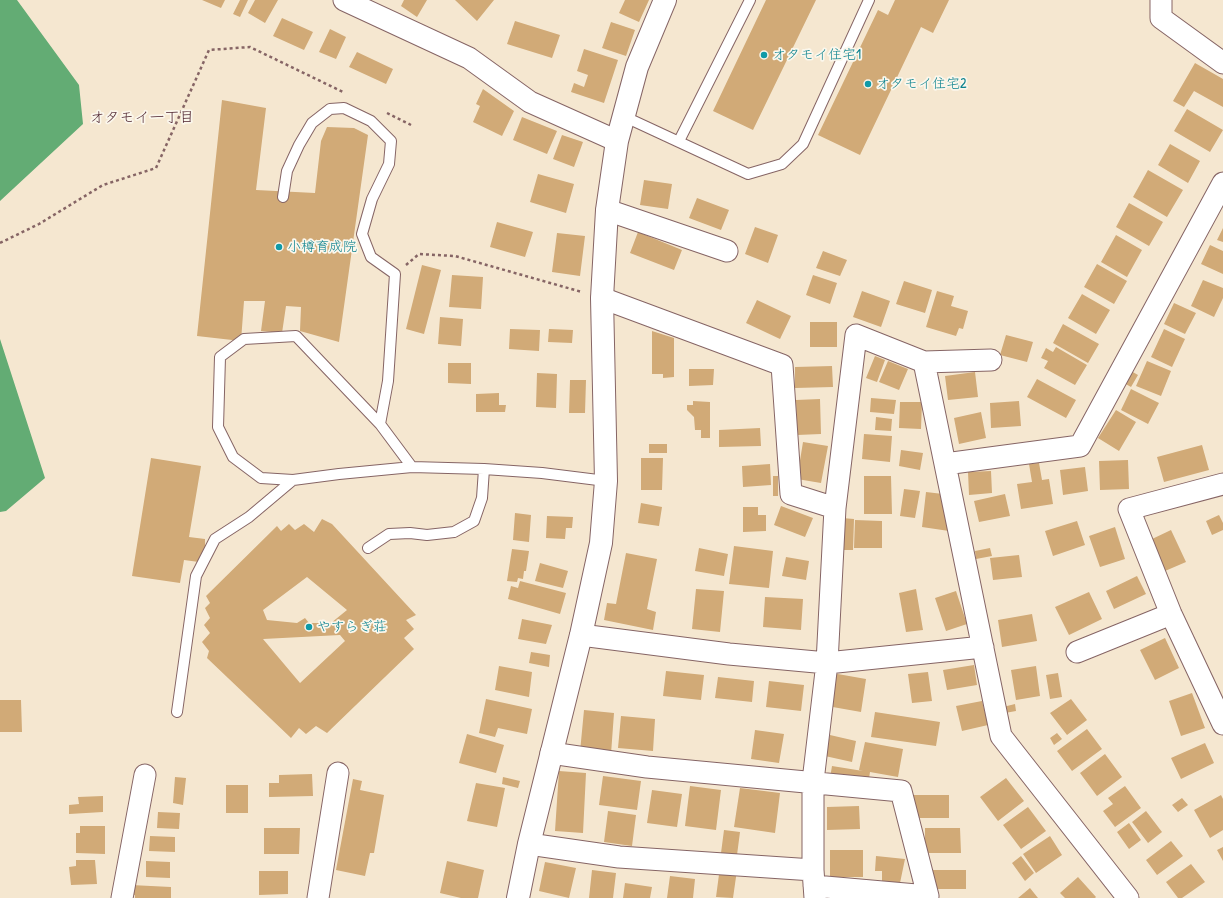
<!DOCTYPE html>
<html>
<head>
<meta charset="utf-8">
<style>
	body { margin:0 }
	canvas { display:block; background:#f5e7d0 }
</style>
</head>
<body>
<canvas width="1223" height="898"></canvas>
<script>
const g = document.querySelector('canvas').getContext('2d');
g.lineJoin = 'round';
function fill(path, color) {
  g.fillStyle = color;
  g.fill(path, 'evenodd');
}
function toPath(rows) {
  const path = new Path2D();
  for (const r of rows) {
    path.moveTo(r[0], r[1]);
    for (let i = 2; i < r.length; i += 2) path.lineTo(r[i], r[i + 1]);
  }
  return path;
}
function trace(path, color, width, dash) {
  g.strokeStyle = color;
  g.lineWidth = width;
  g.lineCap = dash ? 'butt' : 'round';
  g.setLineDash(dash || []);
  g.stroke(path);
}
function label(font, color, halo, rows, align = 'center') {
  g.font = font + ' "Patrick Hand","Klee One",sans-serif';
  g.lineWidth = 3.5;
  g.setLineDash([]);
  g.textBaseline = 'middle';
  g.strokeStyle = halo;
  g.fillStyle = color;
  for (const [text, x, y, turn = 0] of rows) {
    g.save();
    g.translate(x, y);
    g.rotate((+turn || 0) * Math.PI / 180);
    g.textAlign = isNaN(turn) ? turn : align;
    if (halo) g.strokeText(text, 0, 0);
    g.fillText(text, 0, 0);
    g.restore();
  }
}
fill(toPath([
	[0,0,17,0,79,85,83,124,0,201],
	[0,339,45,478,6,511,0,512]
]), '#63ac74');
fill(toPath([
	[202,0,225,0,221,8],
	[240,0,248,0,240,17,233,14],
	[255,0,278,0,265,23,248,13],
	[404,0,427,0,417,17,401,6],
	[455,0,494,0,477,21],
	[625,0,649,0,639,22,619,13],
	[766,0,816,0,753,130,713,111],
	[895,0,949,0,933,33,921,27,860,155,818,135,878,10,888,15],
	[282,18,313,32,304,50,273,36],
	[515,21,560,35,552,58,507,44],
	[611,22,635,30,626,56,602,48],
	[330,29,346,37,336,59,319,52],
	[584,49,618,60,604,103,571,92,574,83,584,87,588,75,577,71],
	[357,52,393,69,386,84,349,67],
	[1195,63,1223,79,1223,107,1194,91,1184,107,1173,101],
	[483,89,514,111,502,136,473,122,480,106,476,104],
	[222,100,266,108,256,190,315,193,321,141,327,127,354,128,368,135,339,342,300,331,301,307,286,306,282,333,261,331,265,301,244,301,241,341,197,336],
	[1187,109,1223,130,1210,152,1174,131],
	[522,117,557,131,547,154,513,140],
	[562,135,583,142,574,167,553,159],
	[1170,144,1200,161,1188,183,1158,165],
	[1148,170,1183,190,1167,217,1133,197],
	[538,174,574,184,566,213,530,202],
	[644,180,672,184,668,209,640,205],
	[697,198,729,210,721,230,689,218],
	[1129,203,1163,222,1149,246,1116,227],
	[497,222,533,232,525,257,490,247],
	[755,227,778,235,768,263,745,254],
	[1223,228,1223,242,1217,240],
	[638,232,682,250,674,270,630,253],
	[557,233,585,236,580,276,552,272],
	[1116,235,1142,250,1127,277,1101,262],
	[1210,245,1223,251,1223,274,1201,264],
	[823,251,847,260,840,276,816,268],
	[1097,264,1127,281,1114,304,1084,287],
	[422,265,441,270,424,334,406,329],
	[452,275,483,277,481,309,449,307],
	[813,275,837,283,830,304,806,295],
	[1203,280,1223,288,1223,298,1214,317,1191,306],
	[904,281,932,290,925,313,896,304],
	[862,291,890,301,881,327,853,317],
	[937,291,954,296,951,306,968,311,963,329,959,328,956,336,926,327],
	[1082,294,1110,310,1096,334,1068,318],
	[757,300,791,316,780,339,746,323],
	[1174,303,1196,313,1185,334,1164,324],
	[440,317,463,319,461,346,438,344],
	[810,322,837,322,837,347,810,347],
	[1063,324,1099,344,1088,363,1053,343],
	[510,329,540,330,539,351,509,349],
	[549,329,573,330,572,343,548,342],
	[1164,329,1185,339,1172,367,1151,357],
	[652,331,674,338,674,377,663,378,663,374,652,374],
	[1006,335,1033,342,1027,362,1000,355],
	[1056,347,1087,365,1075,385,1044,368,1048,361,1041,358,1046,348,1053,352],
	[875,356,885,360,877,382,866,378],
	[888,361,908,369,899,390,879,382],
	[1147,361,1171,371,1161,396,1136,386],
	[448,363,471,363,471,384,448,383],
	[832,366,833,387,795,388,795,367],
	[689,369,714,369,713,385,689,386],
	[1131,371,1138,375,1131,387,1124,383],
	[975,372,978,397,948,400,945,376],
	[537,373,557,374,556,408,536,407],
	[1037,379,1076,400,1066,418,1027,397],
	[570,380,586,380,585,413,569,413],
	[1131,389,1159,403,1148,424,1121,410],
	[499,393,499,405,506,405,505,412,476,412,476,394],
	[871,398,896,400,894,414,870,412],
	[820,399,821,434,797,435,796,400],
	[693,401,710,402,710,438,701,438,701,430,695,430,694,417,687,410,687,405,693,405],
	[1019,401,1021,426,991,428,990,403],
	[900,402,922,402,921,429,899,428],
	[1116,410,1136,422,1119,451,1098,438],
	[981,412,986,438,959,444,954,418],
	[876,417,892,419,891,431,875,430],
	[760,428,761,446,719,447,719,430],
	[864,434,892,436,890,462,862,459],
	[803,442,828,446,821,483,797,479],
	[649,444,667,444,667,453,649,453],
	[1202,445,1209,470,1164,482,1157,457],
	[901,450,923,453,920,470,899,466],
	[151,458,201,466,189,537,205,539,205,553,199,562,184,560,180,583,132,576],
	[641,458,663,458,662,490,641,490],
	[1128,460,1129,489,1100,490,1099,461],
	[1039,463,1042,480,1049,479,1053,504,1021,509,1017,484,1032,482,1029,464],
	[770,464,771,485,743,487,742,466],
	[1085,467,1088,491,1063,495,1060,470],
	[991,471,992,493,969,495,968,472],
	[773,476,778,476,778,496,773,496],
	[864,476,891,476,892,514,864,514],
	[904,489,920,491,915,518,900,516],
	[926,492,943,494,949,531,922,527],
	[1005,494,1010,516,979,522,974,501],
	[641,503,662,507,659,526,638,523],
	[781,506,813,518,805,537,774,525],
	[743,507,758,507,758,515,766,515,766,531,743,532],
	[515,513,531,515,529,542,513,540],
	[1219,515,1223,523,1223,530,1212,535,1206,521],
	[547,516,573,517,572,528,566,528,565,539,546,538],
	[842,518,854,519,853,550,841,550],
	[322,519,332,524,416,615,406,620,414,629,404,638,414,649,327,733,316,726,306,734,299,728,291,738,207,658,209,651,202,642,210,633,204,625,210,618,205,608,210,603,206,596,277,526,281,531,289,524,295,530,304,524,314,532],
	[307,577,347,610,331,623,309,623,305,618,297,623,267,620,263,610],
	[340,635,345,641,300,683,263,639],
	[855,520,882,521,882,548,854,548],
	[1077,521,1085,545,1053,556,1045,531],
	[1115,527,1125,559,1100,567,1089,536],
	[1171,530,1186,562,1165,571,1150,540],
	[734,546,773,551,769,588,729,584],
	[699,548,728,554,724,576,695,571],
	[990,548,992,556,976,559,975,551],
	[512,549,529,551,526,571,524,571,523,579,518,578,517,582,507,581],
	[626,553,657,559,647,609,656,612,653,630,604,620,607,603,616,604],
	[1019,555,1022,577,993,580,990,558],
	[786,557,809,561,806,580,782,576],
	[540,563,568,571,563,588,535,581],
	[1137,576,1146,594,1114,609,1106,591],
	[520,581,566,593,560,614,508,599,511,586,518,588],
	[696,589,724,591,720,632,692,629],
	[916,589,923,630,906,632,899,593],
	[956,591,967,624,946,631,935,598],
	[1089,592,1102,619,1069,635,1055,607],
	[765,597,803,599,801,630,763,627],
	[1032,614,1037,641,1002,647,998,620],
	[522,619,552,625,546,644,518,639],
	[1165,638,1179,668,1155,680,1140,650],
	[531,652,550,655,549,667,529,663],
	[974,665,977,685,947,690,943,670],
	[499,666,532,672,529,697,495,690],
	[1036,666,1040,696,1016,700,1011,670],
	[666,671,704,675,701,700,663,696],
	[928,672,932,701,912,703,908,674],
	[832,673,866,679,861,712,827,706],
	[1058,673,1062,697,1050,699,1046,675],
	[718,677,754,681,752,702,715,698],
	[769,681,804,685,801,711,766,707],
	[1192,693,1205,728,1181,736,1169,701],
	[486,699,532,709,527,734,498,728,495,737,479,733],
	[1071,699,1087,720,1067,735,1050,713],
	[0,700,21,700,22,732,0,732],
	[982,701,988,725,962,731,956,706],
	[1015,704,1016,711,1005,713,1003,707],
	[584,710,614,713,611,754,580,752],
	[875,712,940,722,936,746,871,737],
	[621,716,655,719,653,751,618,748],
	[1087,729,1102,749,1072,771,1057,751],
	[755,730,784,734,779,763,751,759],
	[1057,733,1062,739,1054,745,1050,738],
	[467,734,504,745,496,773,459,763],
	[830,735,856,741,852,762,825,756],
	[865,742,903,749,898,777,870,772,868,785,830,778,832,766,863,771,859,770],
	[1205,743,1214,763,1181,779,1171,758],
	[1105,754,1122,777,1097,796,1080,773],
	[559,771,586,773,583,833,555,831],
	[312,774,313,796,269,797,269,783,279,783,279,775],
	[603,776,641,781,637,810,599,805],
	[175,777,186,778,183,805,173,803],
	[503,777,520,781,518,788,502,784],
	[1006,778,1024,801,998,821,980,797],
	[353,779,362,781,360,790,384,795,374,853,370,853,365,876,336,870],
	[476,783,505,788,497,827,467,821],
	[226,785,248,785,248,813,226,813],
	[690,786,721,790,716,830,685,826],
	[1125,786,1141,808,1115,827,1103,811,1113,804,1108,798],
	[740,788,780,793,775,833,734,827],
	[652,790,682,794,677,827,647,823],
	[910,795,949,795,949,818,910,818],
	[1221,795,1223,799,1223,830,1210,838,1194,810],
	[103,796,103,812,69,814,69,805,79,804,78,797],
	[1182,798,1188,805,1178,812,1172,805],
	[859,806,860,829,827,830,827,807],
	[1028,807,1046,831,1021,849,1003,825],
	[608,811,636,815,632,846,604,842],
	[1146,811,1162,832,1148,843,1132,822],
	[158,812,180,813,179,829,157,828],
	[1129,823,1141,840,1129,849,1117,832],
	[80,826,105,826,105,854,76,853,76,833,80,833],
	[264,828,300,828,299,854,264,854],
	[925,828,960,828,961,853,925,853],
	[724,830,740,832,737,855,721,853],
	[150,836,175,837,175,852,149,851],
	[1050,836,1062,855,1036,873,1023,854],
	[1171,841,1183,856,1157,875,1146,860],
	[1223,847,1223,861,1217,850],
	[830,850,863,850,863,877,830,877],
	[876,856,905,859,900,883,882,882,882,871,875,871],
	[1021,856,1034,873,1025,881,1012,863],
	[76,860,95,860,97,884,71,885,69,867,76,866],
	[146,861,170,862,170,878,146,877],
	[447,861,484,870,478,898,461,898,440,893],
	[545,862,576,868,569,898,539,891],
	[1191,864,1205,882,1182,898,1178,898,1166,882],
	[720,867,737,870,733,898,716,897],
	[592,870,616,873,613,898,589,898],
	[929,870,966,870,966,889,929,889],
	[259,871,288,871,288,894,259,895],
	[670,876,695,879,693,898,667,898],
	[1078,877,1096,897,1095,898,1065,898,1060,893],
	[625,883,652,887,650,898,623,898],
	[131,885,171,887,171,898,135,898,135,895,131,895],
	[1030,888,1038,898,1018,898]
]), '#d1aa77');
const lane = toPath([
	[623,116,748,174,782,164,803,144,869,0],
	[679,141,750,0],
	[283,197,287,171,299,145,312,123,330,109,344,108,371,121,391,141,389,164,372,199,362,234,371,257,395,274,388,381,380,424],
	[412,467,380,424,296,336,244,339,220,357,218,427,233,457,261,478,293,480,339,474,412,467,484,469,542,473,606,481],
	[368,548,389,534,410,533,427,535,454,532,474,521,482,498,484,469],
	[177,712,196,576,215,539,249,517,293,480]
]);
const street = toPath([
	[344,0,469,58,530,102,617,141],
	[1161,0,1161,18,1223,63],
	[607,210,727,251],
	[602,298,782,365,791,494,835,508],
	[924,362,991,360],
	[945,464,1080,446,1223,183],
	[1223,484,1129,509,1171,614,1223,724],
	[581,635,729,654,827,663,983,647],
	[1077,652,1171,614],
	[551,753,647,767,901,791,928,896,814,886],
	[529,844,619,857,813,870],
	[122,898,145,775],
	[318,898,338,773],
	[815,898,813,870,813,781,827,663,835,508,856,335,924,362,1001,736,1128,898]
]);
const secondary = toPath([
	[518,898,529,844,581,635,601,543,606,481,602,298,607,210,617,141,637,67,665,0]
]);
trace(lane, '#866565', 12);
trace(street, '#866565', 23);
trace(secondary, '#866565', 24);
trace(toPath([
	[387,113,411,125],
	[0,243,39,224,103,185,156,168,209,50,250,47,343,92],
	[406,265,419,254,455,256,582,292]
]), '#866565', 2.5, [3, 3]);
trace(lane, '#fff', 10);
trace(street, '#fff', 21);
trace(secondary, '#fff', 22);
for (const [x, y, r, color] of [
	[764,55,4,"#0f9aa8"],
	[868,84,4,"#0f9aa8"],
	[279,247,4,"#0f9aa8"],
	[309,627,4,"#0f9aa8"]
]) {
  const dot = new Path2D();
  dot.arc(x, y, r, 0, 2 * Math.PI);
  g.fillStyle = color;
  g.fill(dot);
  trace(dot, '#fbf7ec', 1.5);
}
label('14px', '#0d838f', '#fbf7ec', [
	["オタモイ住宅1",772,55],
	["オタモイ住宅2",876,84],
	["小樽育成院",287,247],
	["やすらぎ荘",317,627]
], 'left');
label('15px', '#4a1f2b', '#fbf7ec', [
	["オタモイ一丁目",142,118]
]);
</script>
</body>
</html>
